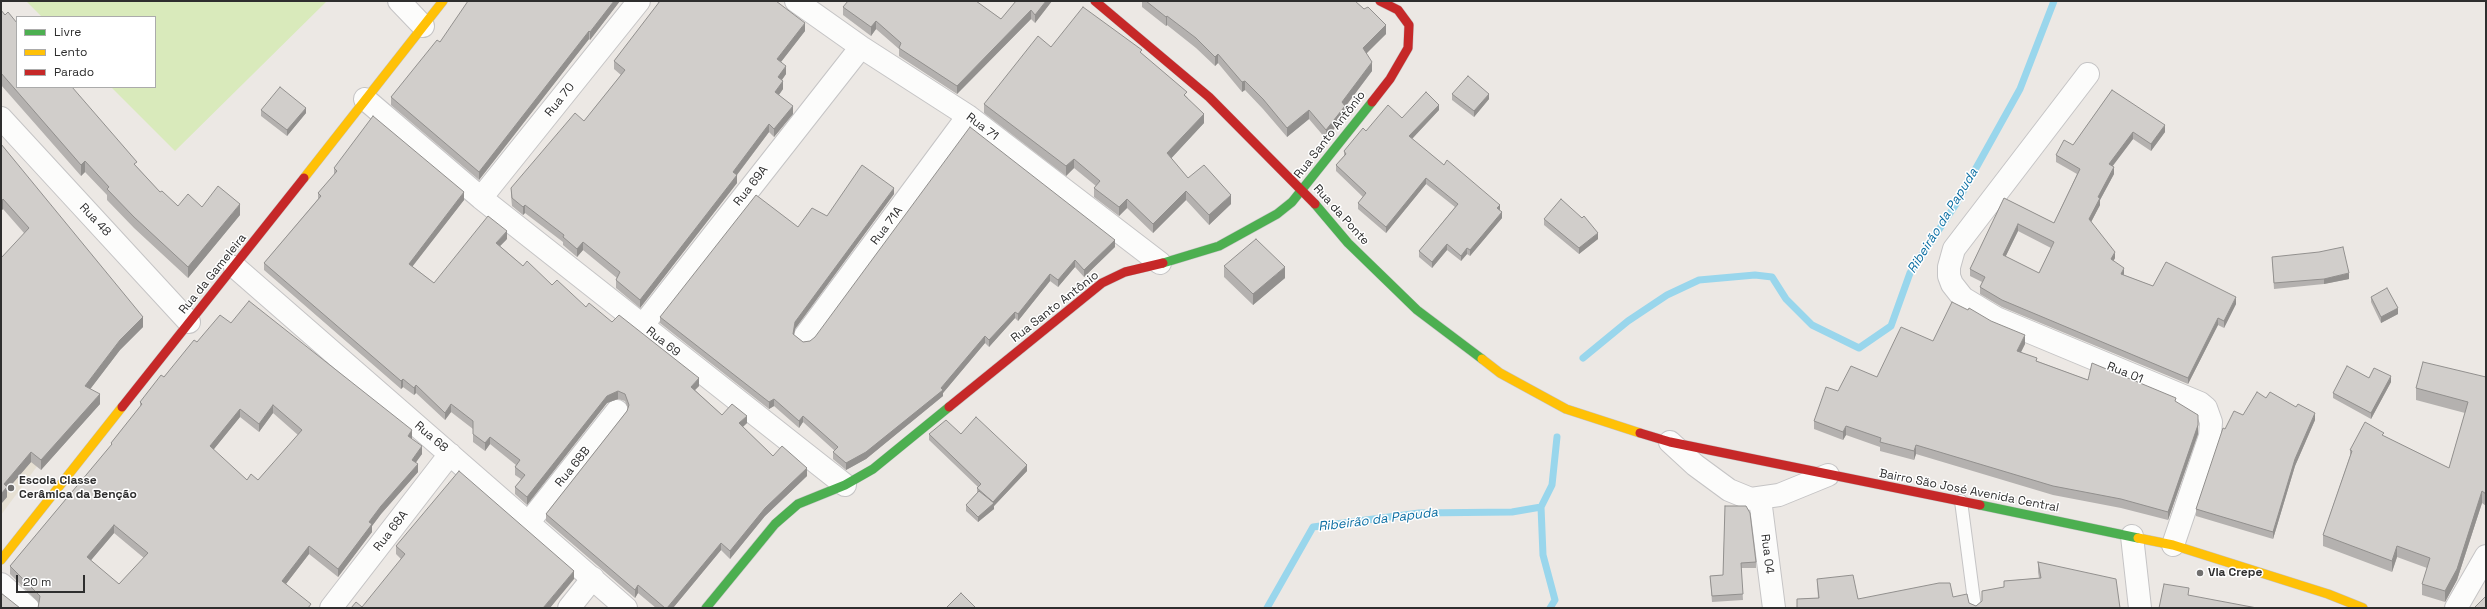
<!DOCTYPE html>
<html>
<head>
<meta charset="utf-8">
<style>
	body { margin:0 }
	#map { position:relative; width:2487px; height:609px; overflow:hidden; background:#ece8e4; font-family:"Space Grotesk",sans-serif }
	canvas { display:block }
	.frame { position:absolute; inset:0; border:2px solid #2e2e2e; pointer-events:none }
	.legend { position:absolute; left:16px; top:16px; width:140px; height:72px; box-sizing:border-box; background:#fff; border:1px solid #ababab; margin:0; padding:5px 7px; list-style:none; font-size:12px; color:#2e2e2e }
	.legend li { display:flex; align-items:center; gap:8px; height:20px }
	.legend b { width:20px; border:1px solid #ababab }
	.scale { position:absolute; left:16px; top:575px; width:69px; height:18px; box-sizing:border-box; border:2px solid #2e2e2e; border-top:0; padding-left:5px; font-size:12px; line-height:14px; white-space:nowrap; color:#2e2e2e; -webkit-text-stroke:3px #fff; paint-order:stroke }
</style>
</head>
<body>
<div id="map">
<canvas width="2487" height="609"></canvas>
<div class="frame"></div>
<ul class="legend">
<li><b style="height:5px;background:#4caf50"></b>Livre</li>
<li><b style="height:5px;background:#ffc107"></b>Lento</li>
<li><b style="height:5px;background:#c62828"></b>Parado</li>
</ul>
<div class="scale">20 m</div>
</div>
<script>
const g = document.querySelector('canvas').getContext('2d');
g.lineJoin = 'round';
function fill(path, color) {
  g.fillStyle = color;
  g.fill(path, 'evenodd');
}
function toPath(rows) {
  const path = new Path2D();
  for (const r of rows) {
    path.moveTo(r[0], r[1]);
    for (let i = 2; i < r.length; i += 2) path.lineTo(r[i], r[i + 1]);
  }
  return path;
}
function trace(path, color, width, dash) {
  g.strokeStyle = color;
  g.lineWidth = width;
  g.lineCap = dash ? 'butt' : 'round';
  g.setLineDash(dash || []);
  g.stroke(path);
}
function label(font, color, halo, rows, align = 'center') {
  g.font = font + ' "Space Grotesk",sans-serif';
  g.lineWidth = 3;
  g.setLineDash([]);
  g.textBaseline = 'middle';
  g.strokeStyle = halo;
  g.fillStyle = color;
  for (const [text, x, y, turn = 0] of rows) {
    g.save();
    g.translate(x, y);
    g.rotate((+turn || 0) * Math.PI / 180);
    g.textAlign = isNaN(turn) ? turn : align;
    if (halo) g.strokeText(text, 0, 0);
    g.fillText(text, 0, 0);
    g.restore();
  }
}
fill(toPath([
	[1,426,41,461,1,515]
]), '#e6e0d3');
fill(toPath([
	[26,1,327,1,175,151,111,87,155,87,155,17,42,17]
]), '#d9eabb');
trace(toPath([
	[1583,358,1628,321,1667,295,1699,280,1755,275,1772,277,1786,299,1812,325,1859,348,1891,326,1910,273,1956,204,2020,89,2054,1],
	[1267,608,1313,527,1419,513,1512,512,1541,507],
	[1550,608,1555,600,1543,555,1541,507,1552,485,1557,437]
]), '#99d6ec', 7);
const lane = toPath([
	[1961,501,1975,608]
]);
const street = toPath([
	[399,1,423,26],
	[796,1,861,47,968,116,1160,263],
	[2088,74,1954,249,1949,267,1949,276,1952,284,1963,298,1996,318,2200,403,2206,408,2211,422,2210,436,2173,545],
	[365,99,481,198,845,485],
	[1,118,189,322],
	[481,198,639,1],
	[235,267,626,608],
	[642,326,861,47],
	[805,336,968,116],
	[1670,442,1695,465,1729,490,1751,499,1779,495,1828,475],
	[1760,499,1774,608],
	[529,522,617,411],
	[2132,536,2140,608],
	[1,584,28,608],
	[331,608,450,454],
	[569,608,593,578],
	[2456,608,2486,556]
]);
const fast = toPath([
	[1315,204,1348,243,1417,310,1482,359],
	[1163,263,1219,246,1277,214,1292,202,1372,102],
	[1980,505,2138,538],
	[706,608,775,524,798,504,845,485,873,469,949,407]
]);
const slow = toPath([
	[304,178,443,1],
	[1482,359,1500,373,1566,409,1640,433],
	[2138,538,2173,545,2328,594,2363,608],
	[1,560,122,407]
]);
const jam = toPath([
	[1095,1,1209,97,1315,204],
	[1372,102,1390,79,1408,48,1409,25,1398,10,1380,1],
	[122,407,304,178],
	[949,407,1102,283,1125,272,1163,263],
	[1640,433,1670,442,1980,505]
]);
trace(lane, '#c5c4c5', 14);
trace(street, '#c5c4c5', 24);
trace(fast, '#c5c4c5', 10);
trace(slow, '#c5c4c5', 10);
trace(jam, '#c5c4c5', 10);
trace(lane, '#fcfcfb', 12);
trace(street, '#fcfcfb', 22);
trace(fast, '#4caf50', 9);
trace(slow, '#ffc107', 9);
trace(jam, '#c62828', 9);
fill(toPath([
	[620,1,590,40,589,39,479,180,391,105,391,97,440,42],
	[656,1,776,1,805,31,781,62,786,74,782,80,783,89,779,95,793,114,774,137,769,132,737,175,737,183,640,308,616,288,616,280,617,278,583,250,577,257,563,245,563,242,525,213,523,215,512,206,511,196,511,188,584,121,621,75,614,69,614,61,659,3],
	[977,1,977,2,1001,19,1052,1,1035,23,1031,19,957,94,899,56,899,49,876,29,871,36,843,15,843,7],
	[1141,1,1355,1,1364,9,1386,34,1366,53,1372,71,1345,107,1345,115,1326,139,1309,119,1287,137,1263,109,1245,90,1242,92,1218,63,1215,66,1196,48,1167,25,1166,26,1142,7,1142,2],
	[1,10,137,167,160,192,178,206,202,207,240,215,188,278,134,228,107,200,107,195,85,172,81,176,1,85],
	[1051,47,1142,54,1187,97,1204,123,1171,158,1188,178,1231,204,1209,225,1186,200,1153,233,1127,208,1119,216,1094,197,1094,188,1096,186,1074,168,1066,176,984,113,984,104],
	[2112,90,2165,132,2151,151,2133,139,2112,166,2114,174,2100,200,2100,205,2091,222,2115,258,2113,261,2124,274,2124,275,2153,286,2236,304,2224,328,2218,325,2188,384,2002,307,1980,294,1980,287,1982,282,1970,276,1970,269,2004,198,2054,223,2077,174,2056,162,2056,155,2073,145],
	[2018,231,2051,248,2039,273,2005,257],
	[1452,94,1489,99,1474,117,1452,100],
	[261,110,306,113,287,136,261,116],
	[1439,110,1412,139,1500,210,1500,211,1502,218,1470,256,1467,254,1461,261,1447,250,1432,268,1419,257,1419,251,1455,207,1426,184,1386,233,1358,209,1358,203,1363,197,1336,171,1336,165,1344,156,1344,151,1366,131,1402,118],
	[1,144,143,327,120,350,90,389,100,404,41,470,31,462,7,490,7,497,1,504,24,233,3,209,1,211],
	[334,168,464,200,412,266,434,283,507,239,500,246,523,266,586,307,612,322,699,386,695,390,722,415,747,423,743,427,773,456,807,476,765,516,730,559,721,550,673,608,656,608,638,593,635,598,546,521,546,514,627,411,628,409,625,401,618,399,607,403,527,505,515,494,515,487,521,479,515,475,515,467,516,465,490,444,485,451,473,442,473,429,451,412,445,420,416,393,414,395,403,387,401,389,264,270,264,263,318,199,318,193,334,175],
	[894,194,795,329,794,335,803,342,810,341,1115,247,1084,277,1075,267,1058,287,1050,281,1018,321,1015,318,989,347,985,343,943,393,943,396,866,459,846,470,833,459,833,452,835,451,803,422,799,428,774,406,769,409,660,323,660,317,798,227,827,216],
	[1544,219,1598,239,1579,254,1544,225],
	[2272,257,2349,279,2324,284,2274,289],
	[1224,266,1285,278,1253,305,1224,277],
	[2371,297,2398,314,2381,323,2371,302],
	[231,323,412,438,412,439,422,454,415,463,418,472,381,514,372,526,372,532,338,577,309,554,286,584,311,608,39,603,10,574,10,566,111,446,111,443,140,407,140,402,197,342],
	[273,413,298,435,258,480,247,480,213,450,240,417,259,432],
	[114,533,144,558,119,584,90,561],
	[1933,341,2025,344,2021,352,2037,361,2088,380,2176,402,2198,424,2198,434,2168,520,2121,508,2053,495,1916,454,1914,460,1880,451,1880,447,1846,435,1843,440,1814,429,1814,421,1838,391,1877,377],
	[2486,377,2486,506,2482,503,2457,580,2445,602,2422,595,2422,584,2427,568,2397,557,2392,572,2323,546,2323,535,2350,456,2350,450,2384,436,2449,468,2465,413,2416,400,2416,388],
	[2369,378,2391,382,2371,419,2333,398,2333,393],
	[2266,398,2315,420,2295,466,2273,539,2196,516,2196,509,2225,429],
	[929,434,961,434,1027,471,994,506,994,509,978,522,966,511,966,505,977,493,977,488,978,487,929,440],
	[1725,506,1756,562,1756,568,1741,568,1743,600,1712,602,1710,576,1723,575],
	[396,546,574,579,401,559,396,554],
	[2038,562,2120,608,1797,608,1797,599,1818,598,1817,579,1858,599,1953,597,1969,603,1976,606,1982,601,1982,591,2004,587,2004,581,2039,578,2038,572]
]), '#b4b1af');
fill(toPath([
	[614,1,620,1,590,40,590,32],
	[1046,1,1052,1,1035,23,1035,15],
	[1031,10,1031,19,957,94,957,86],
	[1167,16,1167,25,1166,26,1166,17],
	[876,21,876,29,871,36,871,27],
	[805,23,805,31,777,67,777,59],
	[1386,25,1386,34,1363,57,1363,48],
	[589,31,589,39,479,180,479,172],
	[1218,54,1218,63,1215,66,1215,57],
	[1372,62,1372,71,1345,107,1345,115,1326,139,1326,130,1342,102],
	[786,66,786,74,778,85,778,77],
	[783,81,783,89,775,100,775,92],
	[1245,81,1245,90,1242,92,1242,82],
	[1489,94,1489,99,1474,117,1474,111],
	[1439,105,1439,110,1409,142,1409,136],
	[793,106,793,114,774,137,774,129],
	[306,108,306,113,287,136,287,130],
	[1309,110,1309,119,1287,137,1287,128],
	[1204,114,1204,123,1167,163,1167,153],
	[769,124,769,132,733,180,733,172],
	[2165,125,2165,132,2151,151,2151,144],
	[2133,132,2133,139,2109,171,2109,164],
	[1074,159,1074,168,1066,176,1066,166],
	[85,161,85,172,81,176,81,165],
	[2114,167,2114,174,2100,200,2100,205,2089,226,2089,219,2098,197],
	[737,175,737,183,640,308,640,300],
	[1426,178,1426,184,1386,233,1386,227],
	[894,188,894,194,795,329,793,341,793,334,795,322],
	[1186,191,1186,200,1153,233,1153,224],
	[464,192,464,200,409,271,409,264],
	[1231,195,1231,204,1209,225,1209,215],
	[3,199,3,209,1,211,1,201],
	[1127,199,1127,208,1119,216,1119,207],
	[240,204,240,215,188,278,188,267],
	[525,205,525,213,523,215,523,207],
	[1500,205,1500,210,1497,214,1497,208],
	[1502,212,1502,218,1470,256,1470,250],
	[2018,224,2018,231,2003,262,2003,255],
	[507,231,507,239,496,250,496,243],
	[1598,233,1598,239,1579,254,1579,248],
	[1115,240,1115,247,1084,277,1084,270],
	[583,242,583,250,577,257,577,249],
	[1447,244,1447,250,1432,268,1432,262],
	[1467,248,1467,254,1461,261,1461,256],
	[2115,252,2115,258,2111,266,2111,259],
	[1075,260,1075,267,1058,287,1058,280],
	[1285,267,1285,278,1253,305,1253,294],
	[2124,268,2124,274,2121,280,2121,274],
	[2349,273,2349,279,2324,284,2324,279],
	[1050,274,1050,281,1018,321,1018,314],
	[2236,297,2236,304,2224,328,2224,321],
	[2398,308,2398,314,2381,323,2381,317],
	[1015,312,1015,318,989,347,989,340],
	[143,317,143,327,120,350,85,396,85,386,120,340],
	[2218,318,2218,325,2188,384,2188,378],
	[2025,335,2025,344,2017,360,2017,351],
	[985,336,985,343,943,393,943,396,866,459,846,470,846,463,941,388],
	[2391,376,2391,382,2371,419,2371,413],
	[699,378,699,386,691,394,691,387],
	[403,379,403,387,401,389,401,381],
	[416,385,416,393,414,395,414,388],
	[618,391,618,399,607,403,527,505,527,497,607,396],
	[100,394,100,404,41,470,41,460],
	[774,399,774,406,769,409,769,402],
	[451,404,451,412,445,420,445,413],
	[273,405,273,413,259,432,259,424],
	[240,409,240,417,210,454,210,446],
	[2315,413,2315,420,2295,466,2273,539,2273,532,2295,459],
	[2198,415,2198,434,2168,520,2168,512],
	[747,416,747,423,739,430,739,423],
	[803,416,803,422,799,428,799,421],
	[1846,426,1846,435,1843,440,1843,432],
	[412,430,412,438,408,444,408,436],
	[490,437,490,444,485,451,485,443],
	[1916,445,1916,454,1914,460,1914,451],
	[422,446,422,454,412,468,412,460],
	[31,452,31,462,7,490,7,497,1,504,1,494,4,484],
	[418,464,418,472,381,514,372,526,372,532,338,577,338,569,369,522,381,506],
	[1027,465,1027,471,994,506,994,509,978,522,978,517],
	[807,468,807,476,765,516,730,559,730,551,765,508],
	[2482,491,2482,503,2457,580,2445,602,2445,591],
	[114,525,114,533,87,565,87,557],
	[721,543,721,550,673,608,667,608],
	[309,546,309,554,282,589,282,581],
	[2397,546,2397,557,2392,572,2392,561],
	[574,571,574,579,550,608,543,608],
	[638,585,638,593,635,598,635,590]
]), '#92908e');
const building = toPath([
	[468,1,614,1,590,32,589,31,479,172,391,97,437,40,440,42,468,1],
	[660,1,776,1,805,23,777,59,786,66,778,77,783,81,775,92,793,106,774,129,769,124,733,172,737,175,640,300,616,280,620,272,583,242,577,249,563,237,564,235,525,205,523,207,512,198,511,188,575,113,584,121,625,70,614,61,660,1],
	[848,1,976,1,1001,19,1016,1,1046,1,1035,15,1031,10,957,86,899,48,901,43,876,21,871,27,843,7,848,1],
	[1146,1,1355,1,1364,9,1368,7,1386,25,1363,48,1372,62,1342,102,1345,106,1326,130,1309,110,1287,128,1263,99,1245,81,1242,82,1218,54,1215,57,1196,38,1167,16,1166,17,1146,1],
	[1083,7,1142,50,1140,52,1187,92,1184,95,1204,114,1167,153,1188,178,1204,165,1231,195,1209,215,1186,191,1153,224,1127,199,1119,207,1094,188,1100,181,1074,159,1066,166,984,104,1038,36,1051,47,1083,7],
	[1,10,5,15,8,12,17,23,17,87,72,87,137,162,134,164,160,192,162,191,178,206,188,194,202,207,218,186,240,204,188,267,134,217,107,189,109,187,85,161,81,165,1,73,1,10],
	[1468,76,1489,94,1474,111,1452,94,1468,76],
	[280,87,306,108,287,130,261,110,280,87],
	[2112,90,2165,125,2151,144,2133,132,2109,164,2114,167,2098,197,2100,198,2089,219,2115,252,2111,259,2124,268,2121,274,2153,286,2166,262,2236,297,2224,321,2218,318,2188,378,2002,300,1980,287,1985,277,1970,269,2004,198,2054,223,2080,169,2056,155,2064,140,2073,145,2112,90],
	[2018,224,2054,242,2039,273,2003,255,2018,224],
	[1426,92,1439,105,1409,136,1444,165,1447,160,1500,205,1497,208,1502,212,1470,250,1467,248,1461,256,1447,244,1432,262,1419,251,1458,204,1426,178,1386,227,1358,203,1366,193,1336,165,1346,154,1344,151,1363,128,1366,131,1388,105,1402,118,1426,92],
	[373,116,464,192,409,264,434,283,488,216,507,231,496,243,523,266,527,261,552,285,557,280,586,307,589,303,612,322,619,315,699,378,691,387,722,415,732,404,747,416,739,423,773,456,782,446,807,468,765,508,730,551,721,543,667,608,665,608,638,585,635,590,546,514,627,411,629,405,625,394,618,391,607,396,527,497,515,487,525,475,515,467,520,460,490,437,485,443,473,434,473,421,451,404,445,413,416,385,414,388,403,379,401,381,264,263,321,196,318,193,337,171,334,168,373,116],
	[970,127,1115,240,1084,270,1075,260,1058,280,1050,274,1018,314,1015,312,989,340,985,336,941,388,943,390,866,452,846,463,833,452,838,447,803,416,799,421,774,399,769,402,660,317,756,195,798,227,812,208,827,216,862,165,894,188,795,322,793,334,803,342,810,341,815,337,970,127],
	[1,144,143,317,120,340,85,386,100,394,41,460,31,452,4,484,7,487,1,494,1,258,29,228,3,199,1,201,1,144],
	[1561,199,1582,218,1584,216,1598,233,1579,248,1544,219,1561,199],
	[1256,239,1285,267,1253,294,1224,266,1256,239],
	[2343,247,2349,273,2324,279,2274,283,2272,257,2319,252,2343,247],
	[2387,288,2398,308,2381,317,2371,297,2387,288],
	[249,301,412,430,408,436,422,446,412,460,418,464,381,506,369,522,372,524,338,569,309,546,282,581,311,604,308,608,38,608,40,596,10,566,112,444,111,443,142,404,140,402,161,375,164,377,194,340,197,342,220,315,231,323,249,301],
	[273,405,302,430,258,480,251,474,247,480,210,446,240,409,259,424,273,405],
	[114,525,148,553,119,584,87,557,114,525],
	[1952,302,1968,310,1969,308,1991,321,2025,335,2017,351,2037,358,2036,361,2088,380,2092,363,2176,398,2175,401,2198,415,2198,425,2168,512,2121,499,2053,486,1916,445,1914,451,1880,442,1881,438,1846,426,1843,432,1814,421,1826,387,1838,391,1851,366,1877,377,1901,327,1933,341,1952,302],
	[2423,362,2486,377,2486,494,2482,491,2457,569,2445,591,2422,584,2430,558,2397,546,2392,561,2323,535,2352,451,2350,450,2365,422,2384,433,2382,435,2449,468,2468,402,2416,388,2423,362],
	[2347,366,2369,378,2374,368,2391,376,2371,413,2333,393,2347,366],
	[2257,392,2266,398,2270,392,2296,407,2298,404,2315,413,2295,459,2273,532,2196,509,2223,428,2225,429,2234,411,2243,415,2257,392],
	[976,417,1027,465,993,502,977,488,981,484,929,434,946,420,961,434,976,417],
	[459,471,574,571,543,608,351,608,356,602,362,607,405,554,396,546,459,471],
	[979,491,994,503,978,517,966,505,979,491],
	[1725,506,1746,506,1750,513,1756,562,1741,563,1743,594,1712,596,1710,576,1723,575,1725,506],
	[2038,562,2116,579,2120,608,1797,608,1797,599,1819,598,1817,579,1853,575,1858,599,1939,583,1950,583,1953,597,1967,594,1969,603,1976,606,1982,601,1982,591,2004,587,2004,581,2041,578,2038,562],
	[2164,584,2189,588,2188,595,2257,608,2159,608,2164,584],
	[1,593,20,608,1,608,1,593],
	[961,593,976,608,946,608,961,593],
	[2486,596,2486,608,2474,608,2486,596]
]);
fill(building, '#d1cecb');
trace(building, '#92908e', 1);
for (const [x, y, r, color] of [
	[11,488,4,"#706f6e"],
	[2200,573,4,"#706f6e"]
]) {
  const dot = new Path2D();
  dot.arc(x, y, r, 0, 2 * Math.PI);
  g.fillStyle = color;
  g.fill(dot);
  trace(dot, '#fff', 1.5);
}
label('12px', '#2e2e2e', '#fff', [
	["Rua 70",560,100,-51],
	["Rua 71",982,127,37],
	["Rua Santo Antônio",1330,135,-52],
	["Rua 69A",751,186,-52],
	["Rua da Ponte",1341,215,48],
	["Rua 48",95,220,47],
	["Rua 71A",887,226,-53],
	["Rua da Gameleira",213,274,-51],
	["Rua Santo Antônio",1055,307,-38],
	["Rua 69",663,342,38],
	["Rua 01",2125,373,22],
	["Rua 68",431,437,41],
	["Rua 68B",573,467,-51],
	["Bairro São José Avenida Central",1969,491,11],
	["Rua 68A",391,531,-52],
	["Rua 04",1767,554,83]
]);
label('bold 12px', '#2e2e2e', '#fff', [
	["Escola Classe",19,481],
	["Cerâmica da Benção",19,495],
	["Via Crepe",2208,573]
], 'left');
label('italic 13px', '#0d6fa3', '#fff', [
	["Ribeirão da Papuda",1943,221,-58],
	["Ribeirão da Papuda",1378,520,-7]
]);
</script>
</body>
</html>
